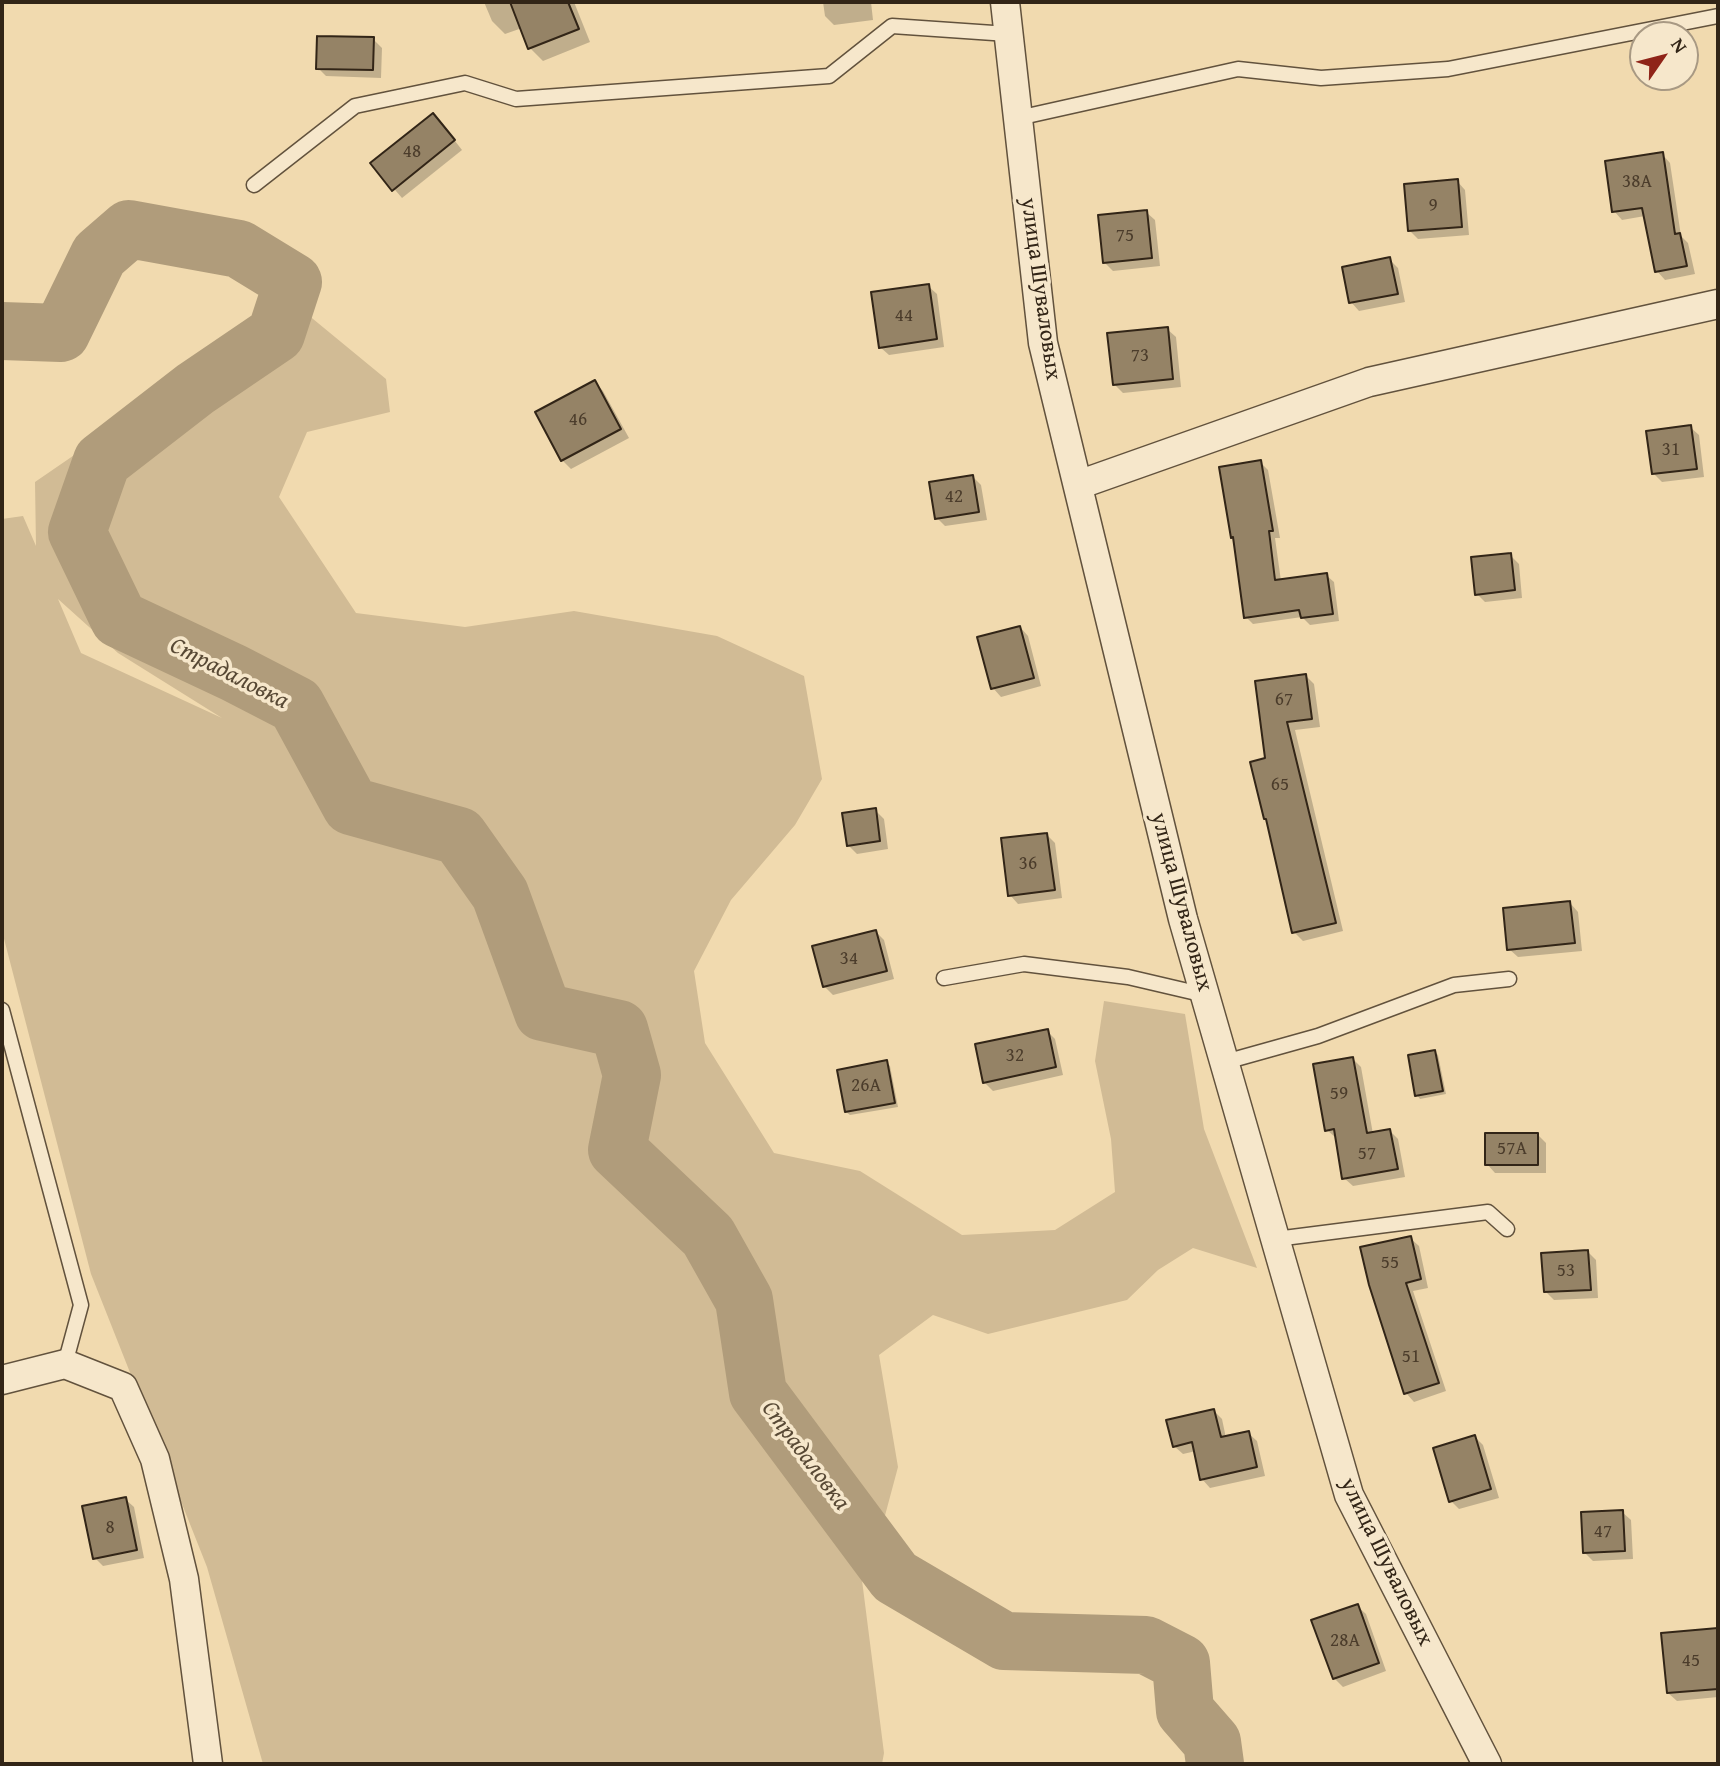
<!DOCTYPE html>
<html>
<head>
<meta charset="utf-8">
<style>
	body { margin:0 }
	#map { position:relative; width:1720px; height:1766px; overflow:hidden; background:#f1daaf; font-family:"Gentium Book Plus",serif }
	canvas { display:block }
	.frame { position:absolute; inset:0; border:4px solid #322517; pointer-events:none }
	.north { position:absolute; left:1629px; top:21px; width:70px; height:70px; box-sizing:border-box; background:#f6e7cb; border:2px solid #a89983; border-radius:50%; rotate:55deg; font-size:19px; font-weight:700; line-height:28px; text-align:center; color:#322517 }
	.north::after { content:''; display:block; margin:auto; width:24px; height:32px; background:#8f2418; clip-path:polygon(50% 0,100% 100%,50% 72%,0 100%) }
</style>
</head>
<body>
<div id="map">
<canvas width="1720" height="1766"></canvas>
<div class="frame"></div>
<div class="north">N</div>
</div>
<script>
const g = document.querySelector('canvas').getContext('2d');
g.lineJoin = 'round';
function fill(path, color) {
  g.fillStyle = color;
  g.fill(path, 'evenodd');
}
function toPath(rows) {
  const path = new Path2D();
  for (const r of rows) {
    path.moveTo(r[0], r[1]);
    for (let i = 2; i < r.length; i += 2) path.lineTo(r[i], r[i + 1]);
  }
  return path;
}
function trace(path, color, width, dash) {
  g.strokeStyle = color;
  g.lineWidth = width;
  g.lineCap = dash ? 'butt' : 'round';
  g.setLineDash(dash || []);
  g.stroke(path);
}
function label(font, color, halo, rows, align = 'center') {
  g.font = font + ' "Gentium Book Plus",serif';
  g.lineWidth = 7;
  g.setLineDash([]);
  g.textBaseline = 'middle';
  g.strokeStyle = halo;
  g.fillStyle = color;
  for (const [text, x, y, turn = 0] of rows) {
    g.save();
    g.translate(x, y);
    g.rotate((+turn || 0) * Math.PI / 180);
    g.textAlign = isNaN(turn) ? turn : align;
    if (halo) g.strokeText(text, 0, 0);
    g.fillText(text, 0, 0);
    g.restore();
  }
}
fill(toPath([
	[307,314,386,379,390,412,307,432,279,497,356,613,465,627,574,611,717,636,804,676,822,779,795,825,731,900,694,971,705,1043,774,1153,860,1171,962,1235,1055,1230,1115,1192,1111,1139,1095,1061,1104,1001,1185,1014,1204,1129,1257,1268,1193,1248,1158,1270,1127,1300,988,1334,933,1315,879,1355,898,1467,883,1523,857,1541,884,1753,882,1764,263,1764,207,1567,91,1274,2,931,2,519,23,516,36,546,35,482,118,425,205,352],
	[58,599,118,653,222,718,81,653]
]), '#d1bb95');
fill(toPath([
	[484,2,574,2,590,42,543,61,530,48,522,28,505,34,492,21],
	[823,2,871,2,873,20,834,25,825,16],
	[373,39,382,48,381,78,326,76,318,68],
	[441,123,462,150,402,198,372,163],
	[1662,154,1670,163,1681,236,1688,243,1695,274,1665,280,1657,271,1645,216,1622,220,1614,211],
	[1457,181,1465,190,1469,235,1418,239,1410,231],
	[1146,212,1155,220,1160,266,1113,271,1104,262],
	[1389,259,1398,268,1405,302,1359,311,1351,302],
	[928,286,937,294,944,347,889,355,880,347],
	[1167,329,1176,337,1181,387,1123,393,1114,384],
	[595,382,603,391,629,438,571,469,562,460],
	[1690,427,1699,435,1704,477,1662,482,1654,474],
	[1260,462,1268,470,1280,538,1275,538,1281,581,1326,575,1334,582,1339,621,1310,625,1302,617,1253,624,1246,617,1235,540,1232,537],
	[973,477,981,485,987,520,945,526,937,518],
	[1510,555,1519,564,1522,598,1485,602,1477,594],
	[1020,627,1028,636,1041,686,1001,697,993,688],
	[1306,676,1314,684,1320,727,1295,730,1343,931,1303,941,1294,932,1267,760],
	[875,810,884,819,888,849,857,854,848,845],
	[1047,835,1055,843,1062,898,1018,904,1010,895],
	[1570,903,1578,912,1582,951,1518,957,1509,949],
	[876,932,884,940,894,979,833,995,824,986],
	[1047,1031,1055,1039,1063,1075,993,1091,984,1082],
	[1434,1051,1438,1055,1446,1094,1420,1099,1417,1095],
	[1352,1058,1361,1067,1373,1134,1390,1131,1398,1139,1405,1177,1353,1186,1344,1178,1336,1138,1327,1130],
	[886,1062,890,1066,898,1107,850,1115,846,1112],
	[1538,1135,1546,1143,1546,1173,1495,1173,1487,1164],
	[1410,1238,1419,1246,1428,1288,1413,1291,1446,1391,1414,1402,1406,1393,1370,1285],
	[1588,1252,1596,1260,1598,1298,1554,1300,1546,1292],
	[1214,1411,1222,1419,1226,1438,1248,1433,1257,1441,1265,1476,1210,1488,1202,1479,1196,1451,1183,1454,1174,1446],
	[1475,1437,1483,1445,1499,1498,1459,1509,1451,1501],
	[125,1499,134,1507,144,1558,103,1566,95,1558],
	[1622,1512,1631,1520,1633,1559,1593,1561,1584,1552],
	[1357,1606,1366,1614,1386,1671,1343,1687,1334,1678],
	[1718,1630,1718,1697,1677,1701,1668,1693,1663,1635]
]), '#0003');
trace(toPath([
	[2,331,61,333,99,255,129,229,239,249,293,282,276,334,195,389,102,461,77,532,119,619,234,673,296,705,351,806,459,836,500,894,543,1012,619,1029,632,1075,617,1150,708,1236,744,1300,758,1393,895,1577,1004,1641,1146,1645,1181,1663,1185,1711,1212,1742,1215,1764]
]), '#b09c7b', 58);
const building = toPath([
	[510,2,568,2,579,29,528,49,510,2],
	[317,36,374,37,373,70,316,69,317,36],
	[433,113,455,140,392,191,370,163,433,113],
	[1663,152,1675,234,1680,233,1687,266,1655,272,1642,208,1612,212,1605,161,1663,152],
	[1458,179,1462,227,1408,231,1404,184,1458,179],
	[1147,210,1152,258,1103,263,1098,215,1147,210],
	[1390,257,1398,294,1349,303,1342,267,1390,257],
	[929,284,937,339,879,348,871,292,929,284],
	[1168,327,1173,379,1113,385,1107,333,1168,327],
	[595,380,621,429,561,461,535,412,595,380],
	[1691,425,1697,469,1652,474,1646,431,1691,425],
	[1261,460,1273,531,1269,531,1275,580,1327,573,1333,614,1301,618,1299,610,1244,618,1233,537,1231,538,1219,467,1261,460],
	[973,475,979,512,935,519,929,482,973,475],
	[1511,553,1515,590,1475,595,1471,557,1511,553],
	[1020,626,1034,678,991,689,977,637,1020,626],
	[1306,674,1312,719,1287,722,1336,923,1292,933,1266,819,1264,819,1250,762,1265,758,1255,681,1306,674],
	[876,808,880,841,847,846,842,813,876,808],
	[1047,833,1055,890,1008,896,1001,838,1047,833],
	[1570,901,1575,943,1507,950,1503,908,1570,901],
	[876,930,887,971,823,987,812,946,876,930],
	[1048,1029,1056,1067,983,1083,975,1044,1048,1029],
	[1435,1050,1443,1091,1415,1096,1408,1055,1435,1050],
	[1353,1057,1367,1133,1390,1129,1398,1169,1342,1179,1334,1129,1325,1131,1313,1064,1353,1057],
	[887,1060,895,1103,845,1112,837,1070,887,1060],
	[1485,1133,1538,1133,1538,1165,1485,1165,1485,1133],
	[1411,1236,1421,1279,1406,1283,1439,1383,1404,1394,1369,1285,1360,1247,1411,1236],
	[1588,1250,1591,1290,1544,1292,1541,1253,1588,1250],
	[1214,1409,1221,1437,1249,1431,1257,1467,1200,1480,1192,1442,1173,1447,1166,1420,1214,1409],
	[1475,1435,1491,1489,1449,1502,1433,1448,1475,1435],
	[126,1497,137,1550,93,1559,82,1506,126,1497],
	[1623,1510,1625,1551,1583,1553,1581,1512,1623,1510],
	[1358,1604,1379,1663,1333,1679,1311,1620,1358,1604],
	[1718,1628,1718,1689,1667,1693,1661,1633,1718,1628]
]);
fill(building, '#958366');
trace(building, '#322517', 2);
const service = toPath([
	[1018,118,1238,69,1321,78,1448,69,1718,16],
	[254,185,355,106,465,83,516,99,829,76,892,26,1008,34],
	[944,978,1024,964,1128,977,1205,995],
	[2,1010,81,1305,65,1364],
	[1225,1062,1318,1036,1454,985,1509,979],
	[1276,1239,1488,1212,1507,1229]
]);
const minor = toPath([
	[1005,2,1043,343,1183,919,1349,1495,1487,1764],
	[1078,485,1369,382,1718,304],
	[2,1380,65,1364,123,1387,155,1459,184,1579,208,1764]
]);
trace(service, '#62523d', 17);
trace(minor, '#62523d', 31);
trace(service, '#f6e7cb', 14);
trace(minor, '#f6e7cb', 28);
label('19px', '#4b3c2b', null, [
	["48",412,152],
	["38А",1637,182],
	["9",1433,206],
	["75",1125,236],
	["44",904,316],
	["73",1140,356],
	["46",578,420],
	["31",1671,450],
	["42",954,497],
	["67",1284,700],
	["65",1280,785],
	["36",1028,864],
	["34",849,959],
	["32",1015,1056],
	["26А",866,1086],
	["59",1339,1094],
	["57А",1512,1149],
	["57",1367,1154],
	["55",1390,1263],
	["53",1566,1271],
	["51",1411,1357],
	["8",110,1528],
	["47",1603,1532],
	["28А",1345,1641],
	["45",1691,1661]
]);
label('23px', '#322517', '#f6e7cb', [
	["улица Шуваловых",1040,289,82],
	["улица Шуваловых",1181,902,75],
	["улица Шуваловых",1386,1562,64]
]);
label('italic 24px', '#584935', '#f6e7cb', [
	["Страдаловка",229,674,27],
	["Страдаловка",805,1456,53]
]);
</script>
</body>
</html>
